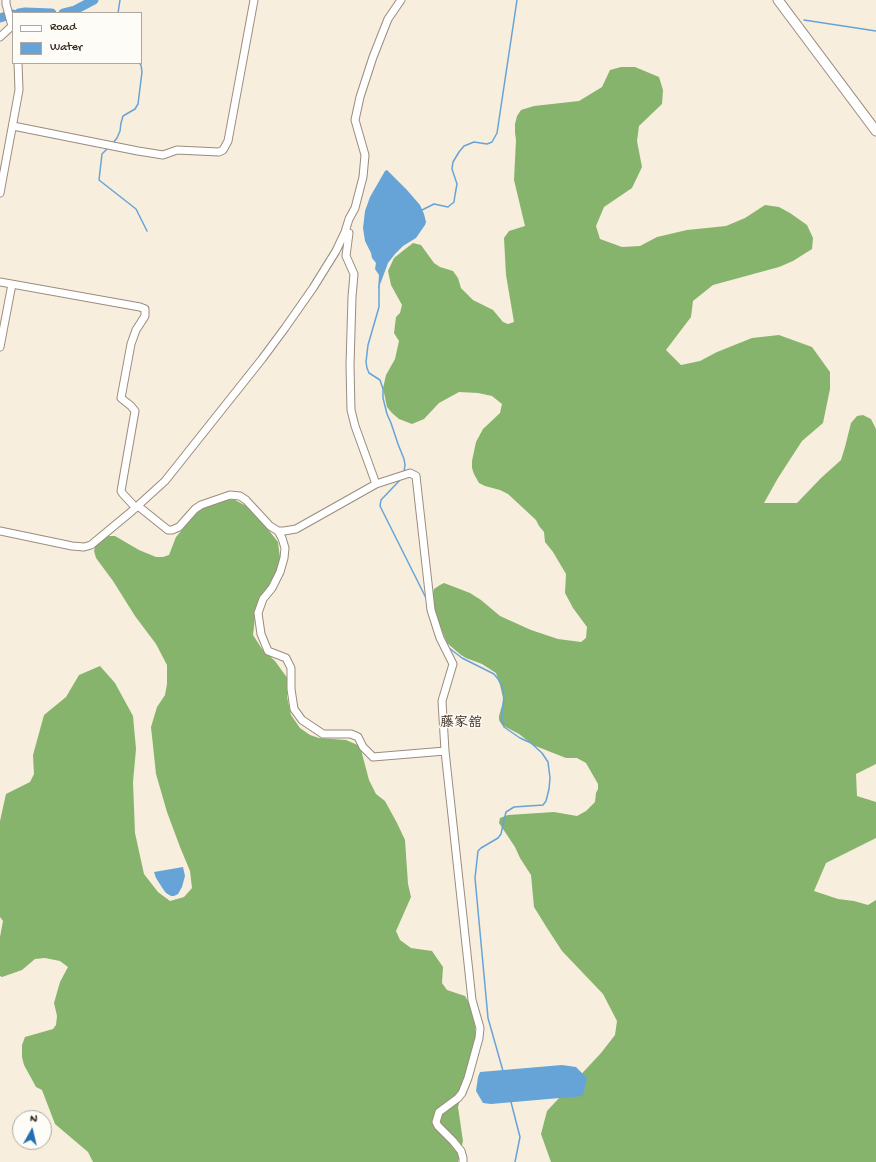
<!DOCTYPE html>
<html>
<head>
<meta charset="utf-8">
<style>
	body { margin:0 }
	#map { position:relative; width:876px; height:1162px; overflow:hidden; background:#f8eedd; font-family:"Gochi Hand",sans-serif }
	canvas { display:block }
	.legend { position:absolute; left:12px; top:12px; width:130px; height:52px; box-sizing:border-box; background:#fdfcf7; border:1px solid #afa8a0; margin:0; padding:5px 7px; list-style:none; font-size:12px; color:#3b2a1e }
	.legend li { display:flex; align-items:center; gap:8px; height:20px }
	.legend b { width:20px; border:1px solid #afa8a0 }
	.north { position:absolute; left:12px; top:1110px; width:40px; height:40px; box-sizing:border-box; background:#fdfcf7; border:1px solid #afa8a0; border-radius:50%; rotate:8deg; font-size:11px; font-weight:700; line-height:16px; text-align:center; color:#3b2a1e }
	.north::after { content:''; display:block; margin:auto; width:14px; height:18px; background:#1f6fb2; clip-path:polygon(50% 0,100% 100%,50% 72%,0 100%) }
</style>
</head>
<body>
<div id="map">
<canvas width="876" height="1162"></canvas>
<ul class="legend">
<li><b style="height:5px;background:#fff"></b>Road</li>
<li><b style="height:11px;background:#66a4d7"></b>Water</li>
</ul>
<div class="north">N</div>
</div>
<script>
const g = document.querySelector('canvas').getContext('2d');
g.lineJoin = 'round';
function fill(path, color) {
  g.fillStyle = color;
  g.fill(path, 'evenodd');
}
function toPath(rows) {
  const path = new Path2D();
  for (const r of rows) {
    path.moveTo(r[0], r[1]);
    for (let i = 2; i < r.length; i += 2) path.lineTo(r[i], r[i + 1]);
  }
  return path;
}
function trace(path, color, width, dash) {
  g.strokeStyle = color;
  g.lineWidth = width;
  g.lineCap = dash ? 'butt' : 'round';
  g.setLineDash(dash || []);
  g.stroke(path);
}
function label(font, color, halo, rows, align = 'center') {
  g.font = font + ' "Gochi Hand","Klee One",sans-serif';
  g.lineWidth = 3;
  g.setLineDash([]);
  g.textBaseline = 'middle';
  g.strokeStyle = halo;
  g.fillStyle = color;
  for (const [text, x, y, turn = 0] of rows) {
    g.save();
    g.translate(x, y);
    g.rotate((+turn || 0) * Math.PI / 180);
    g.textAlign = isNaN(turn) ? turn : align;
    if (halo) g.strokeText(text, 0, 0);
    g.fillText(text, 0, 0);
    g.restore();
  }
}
fill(toPath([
	[621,67,635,67,659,77,663,90,662,104,639,126,637,141,642,167,632,188,604,207,596,226,600,239,622,247,640,246,657,237,687,230,726,226,745,218,765,205,779,207,790,213,807,225,813,238,812,249,793,261,779,267,713,285,693,301,691,317,666,350,681,365,700,361,717,352,752,338,779,335,812,347,830,372,830,389,823,423,802,441,778,478,764,503,797,503,821,478,841,460,845,447,851,423,857,416,863,415,871,419,876,429,876,764,856,774,857,796,876,802,876,838,826,863,814,891,838,899,854,901,868,905,876,900,876,1162,551,1162,541,1134,547,1111,601,1053,615,1035,617,1021,603,994,562,951,547,928,534,907,531,875,520,858,515,847,499,823,500,818,508,815,554,812,577,816,586,811,595,802,596,793,598,789,598,784,586,763,577,758,566,758,533,745,519,734,502,725,499,720,499,716,503,702,503,698,500,685,496,673,482,664,466,658,461,655,447,643,437,618,432,597,434,589,440,585,444,583,470,593,481,600,500,616,531,630,558,639,581,642,586,638,587,627,573,608,565,593,566,574,553,552,545,542,544,532,539,526,536,520,508,494,500,490,485,486,479,483,474,474,472,468,472,461,476,442,483,429,500,413,502,404,492,396,478,393,459,392,439,403,424,419,412,424,399,419,392,413,387,407,383,388,386,375,395,359,399,341,394,333,396,317,400,313,402,305,391,285,388,271,394,258,404,250,413,243,421,245,434,263,440,267,453,271,458,278,461,288,473,300,493,310,503,322,508,324,514,322,506,275,504,238,509,231,525,226,514,180,516,140,515,133,515,124,517,116,521,110,534,106,579,101,602,87,610,70],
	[217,499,235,500,252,509,278,542,280,558,275,577,255,617,253,635,262,649,275,661,288,679,287,697,291,715,300,728,310,735,319,738,346,740,360,746,369,780,376,794,385,801,397,823,405,840,408,884,411,897,396,931,400,940,411,948,432,951,443,967,442,983,447,990,465,996,471,1006,475,1026,475,1046,458,1107,463,1141,458,1162,93,1162,88,1152,55,1124,42,1090,36,1087,24,1065,22,1057,22,1045,25,1037,53,1029,56,1025,57,1016,54,1003,60,982,68,967,60,961,45,958,35,959,22,970,2,977,0,976,0,937,3,921,0,917,0,821,6,794,30,782,34,774,33,755,44,715,66,697,79,675,100,666,115,683,133,716,136,749,133,782,135,833,144,874,158,892,170,901,184,897,192,888,190,871,180,847,167,812,156,774,151,727,157,707,165,695,167,684,167,665,156,644,135,616,113,581,96,558,94,551,96,544,102,539,109,536,115,536,139,550,156,557,163,557,169,555,176,537,198,511]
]), '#86b46c');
fill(toPath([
	[387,170,407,190,420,205,424,214,426,222,425,225,416,238,403,246,395,254,388,263,378,290,379,275,375,269,376,263,372,258,371,253,365,241,363,228,365,211,370,197,385,171],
	[183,867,185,876,182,887,178,894,174,896,171,896,166,893,163,889,156,878,154,872],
	[562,1065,576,1067,587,1078,583,1096,491,1104,483,1103,476,1091,478,1077,480,1072]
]), '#66a4d7');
trace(toPath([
	[118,13,120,0],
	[804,20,876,31],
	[112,144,117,138,120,131,121,123,123,116,135,109,138,104,142,72,141,65,139,63],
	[108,148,102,154,99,180,136,209,147,231],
	[422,210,434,204,448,207,454,202,455,195,457,184,452,169,453,162,459,152,464,146,474,142,487,144,492,142,497,133,517,0],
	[379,286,379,307,368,345,366,362,367,368,369,373,380,380,383,389,383,398,387,414,391,423,398,444,404,459,405,465,404,472],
	[401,479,381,500,380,506,426,598],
	[449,648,462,658,494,674,498,679,502,686,504,696,502,713,502,721,504,727,520,738,531,743,542,753,548,762,550,778,549,789,546,801,543,805,514,807,506,812,505,816,501,834,498,838,481,848,478,851,475,878,488,1018,503,1071],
	[511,1102,520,1137,515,1162]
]), '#66a4d7', 1.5);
trace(toPath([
	[19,13,25,12,52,13],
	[63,13,75,10,94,0],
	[0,18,13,14]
]), '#66a4d7', 9);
const minor = toPath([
	[0,37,12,26,6,4,6,0],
	[13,126,138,151,163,155,177,150,219,152,223,150,228,141,254,0],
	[0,193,19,90,18,63],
	[345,232,349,233,346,256,354,274,352,297,350,365,351,410,355,426,376,484],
	[0,282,140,307,145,309,145,316,136,330,131,344,121,398,131,406,135,411,121,491,123,494,136,508],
	[0,347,12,284],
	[138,506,168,530,172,530,179,527,195,509,201,505,230,495,240,496,246,500,270,526,278,531,284,531,296,529,376,484,410,473,416,476,431,610,440,638,453,664,442,701,445,751,472,1000,480,1028,479,1038,468,1078,462,1093,458,1098,439,1112,436,1122,438,1126,453,1141,461,1151,463,1158,463,1162],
	[0,531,72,546,84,547,91,545,132,511,165,481,262,359,285,328,313,288,336,251,345,232,349,219,355,208,363,177,365,155,355,120,360,97,373,57,388,19,401,0],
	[278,531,282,538,285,548,284,558,280,572,272,588,263,599,258,613,261,634,268,651,286,658,291,668,291,689,294,709,302,720,323,734,351,734,358,737,363,747,373,757,445,751]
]);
const major = toPath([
	[778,0,876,131]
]);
trace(minor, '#9a8c7e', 9);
trace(major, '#9a8c7e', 11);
trace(minor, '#fff', 7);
trace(major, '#fff', 9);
label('bold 14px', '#3b2a1e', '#fdfcf7', [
	["藤家舘",461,724]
]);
</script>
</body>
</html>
